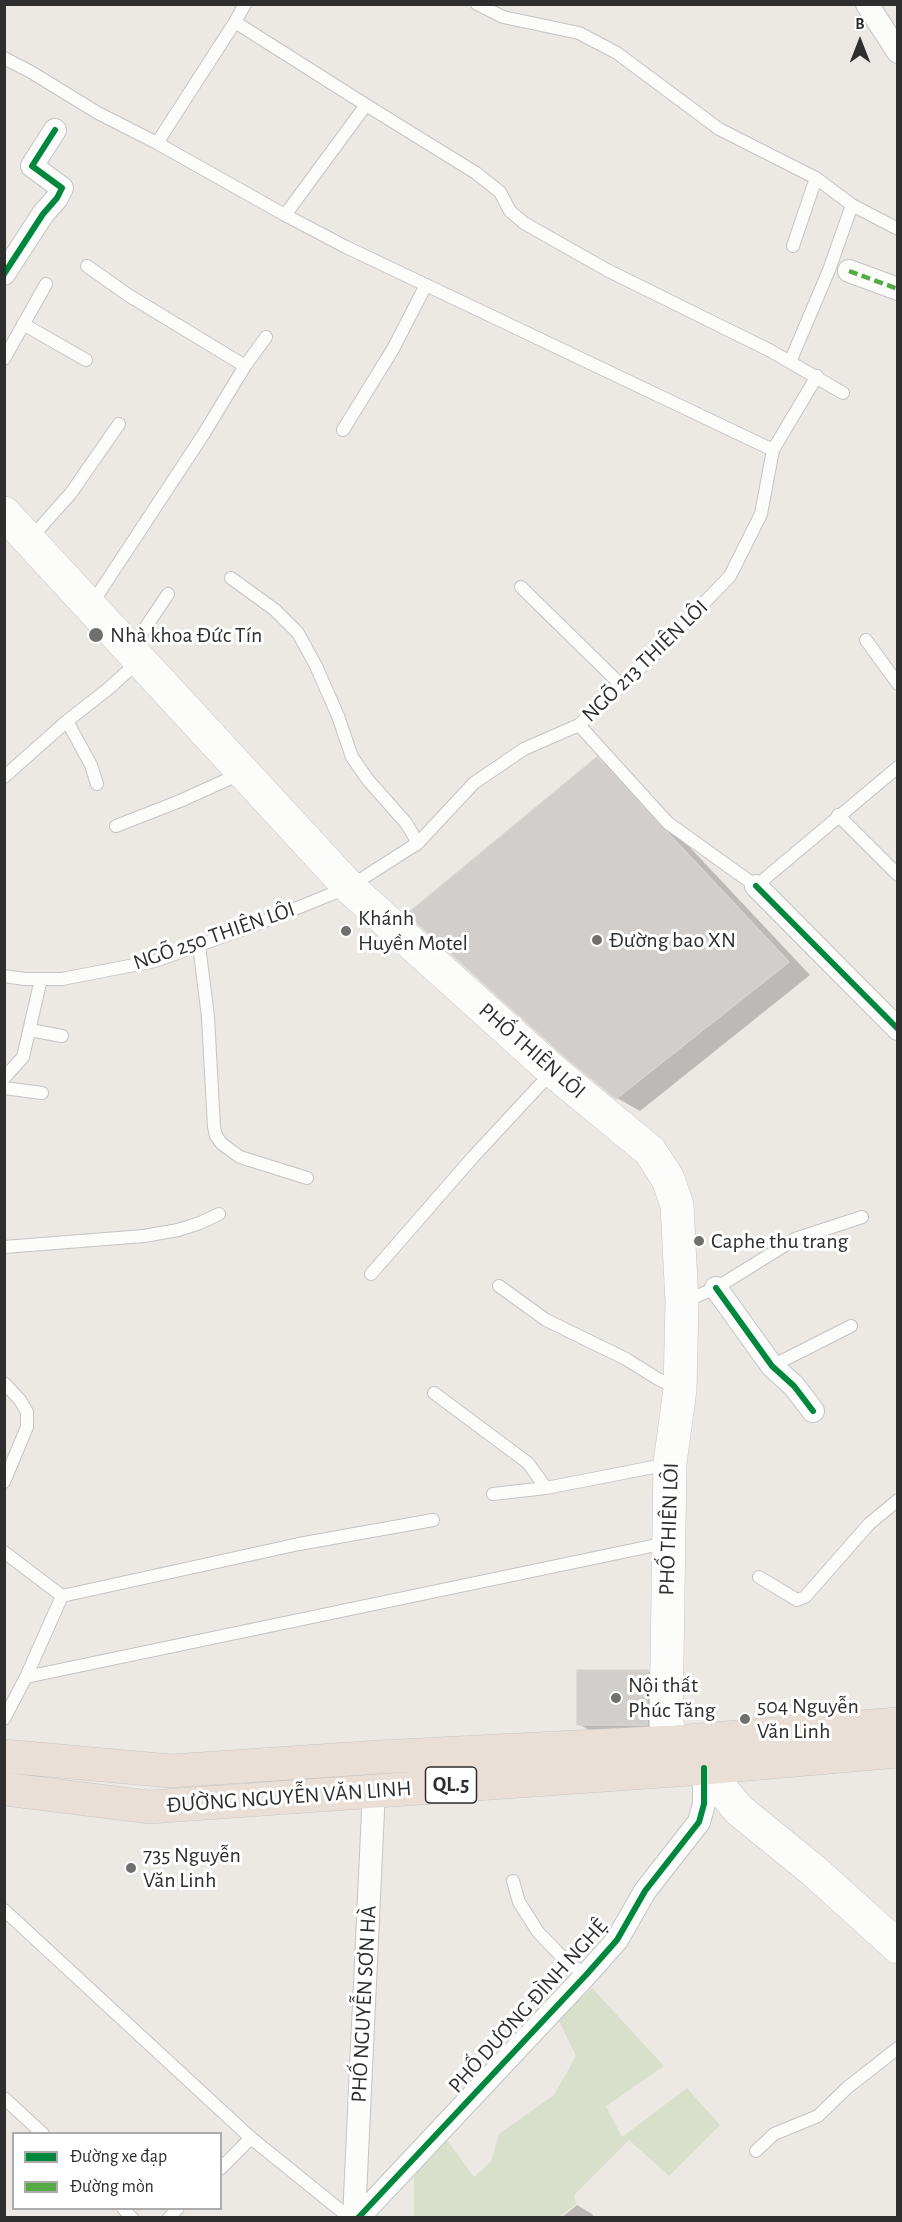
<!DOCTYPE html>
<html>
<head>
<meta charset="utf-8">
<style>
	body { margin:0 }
	#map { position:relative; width:902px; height:2222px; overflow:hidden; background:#ece8e4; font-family:"Alegreya Sans",sans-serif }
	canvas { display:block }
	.frame { position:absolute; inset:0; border:6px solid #2e2e2e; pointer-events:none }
	.legend { position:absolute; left:12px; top:2132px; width:210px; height:78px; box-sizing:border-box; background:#fff; border:2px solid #ababab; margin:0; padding:8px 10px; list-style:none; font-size:18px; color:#2e2e2e }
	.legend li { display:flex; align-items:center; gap:12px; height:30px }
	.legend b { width:30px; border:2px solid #ababab }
	.north { position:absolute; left:830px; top:12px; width:60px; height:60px; -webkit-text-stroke:4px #fff; paint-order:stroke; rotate:0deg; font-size:16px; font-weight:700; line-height:24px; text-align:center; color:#2e2e2e }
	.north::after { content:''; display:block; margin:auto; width:21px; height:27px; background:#2e2e2e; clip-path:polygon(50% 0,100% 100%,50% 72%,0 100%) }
</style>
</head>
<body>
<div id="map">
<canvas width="902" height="2222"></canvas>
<div class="frame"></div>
<ul class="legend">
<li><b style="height:8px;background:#00873e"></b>Đường xe đạp</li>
<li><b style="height:8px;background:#54ab44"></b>Đường mòn</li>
</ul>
<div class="north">B</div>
</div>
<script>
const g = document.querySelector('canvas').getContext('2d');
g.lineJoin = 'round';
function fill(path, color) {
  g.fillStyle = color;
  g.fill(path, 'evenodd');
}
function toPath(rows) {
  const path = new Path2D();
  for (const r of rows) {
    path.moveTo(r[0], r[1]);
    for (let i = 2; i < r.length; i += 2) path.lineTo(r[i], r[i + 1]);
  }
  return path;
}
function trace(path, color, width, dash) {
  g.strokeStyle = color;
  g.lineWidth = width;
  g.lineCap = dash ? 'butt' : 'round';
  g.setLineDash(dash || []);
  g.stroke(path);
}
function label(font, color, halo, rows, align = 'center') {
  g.font = font + ' "Alegreya Sans",sans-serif';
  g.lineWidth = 6;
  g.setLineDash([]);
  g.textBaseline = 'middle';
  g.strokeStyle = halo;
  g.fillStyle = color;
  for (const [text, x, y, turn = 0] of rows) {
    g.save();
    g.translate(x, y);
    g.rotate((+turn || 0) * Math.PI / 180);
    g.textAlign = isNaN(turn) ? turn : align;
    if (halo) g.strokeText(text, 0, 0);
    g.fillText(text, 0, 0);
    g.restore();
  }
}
fill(toPath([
	[592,1988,664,2066,606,2106,622,2137,687,2088,720,2125,669,2176,629,2140,574,2195,576,2204,559,2217,414,2217,414,2176,447,2140,474,2177,491,2162,499,2134,554,2095,576,2056,558,2019]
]), '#d8e0cc');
fill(toPath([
	[597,759,619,772,810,975,640,1111,617,1098],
	[648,1671,659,1678,659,1731,590,1731,579,1724],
	[577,2205,592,2214,595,2218,561,2218]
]), '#0003');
const building = toPath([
	[597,757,789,962,616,1099,565,1057,407,914,597,757],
	[577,1670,648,1670,647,1725,577,1725,577,1670]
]);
fill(building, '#d1cecb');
trace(building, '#d7d4d0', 1.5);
const lane = toPath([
	[245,4,235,22,366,105],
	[477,4,503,17,579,33,617,53,719,129,816,178,852,205,898,229],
	[4,58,31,72,98,113,157,143,285,215,346,247,773,450],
	[157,143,235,22],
	[285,215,366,105,476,173,500,192,510,211,524,223,607,270,771,351,843,393],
	[793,246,816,178],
	[87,266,128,295,245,366],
	[23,324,86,360],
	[4,359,46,284],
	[790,362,829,270,852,205],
	[343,430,393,349,426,285],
	[30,539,71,493,119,424],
	[231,578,275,610,298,633,316,666,338,716,352,757,368,780,406,823,418,843],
	[521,587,622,686],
	[91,605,203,435,245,366,266,337],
	[866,640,898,684],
	[131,649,168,594],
	[67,721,91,765,97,784],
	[579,725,668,823,756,886,898,767],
	[4,777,67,721,108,689,139,661],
	[838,815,898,875],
	[116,826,180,801,242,773],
	[199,945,208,1017,214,1127,216,1136,222,1144,240,1157,307,1178],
	[4,976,25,979,62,979,155,961,260,923,349,887,418,843,474,783,524,749,579,725,653,656,730,576,761,514,773,450,817,376],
	[30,1030,62,1036],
	[4,1078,23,1057,41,979],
	[4,1088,42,1093],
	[4,1247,144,1236,178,1230,200,1223,219,1214],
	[371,1274,473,1157,552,1072],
	[499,1286,546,1320,626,1359,658,1379,679,1389],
	[685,1301,716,1288,795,1239,862,1217],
	[772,1366,851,1326],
	[4,1383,20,1400,27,1412,27,1427,4,1482],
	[434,1393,528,1463,546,1488],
	[493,1494,546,1488,669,1464],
	[4,1552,62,1596],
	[759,1577,797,1600,805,1597,869,1524,898,1500],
	[26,1677,62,1596,299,1544,433,1520],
	[4,1719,26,1677,666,1543],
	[513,1881,519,1902,538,1932,566,1961,586,1975],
	[4,1910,251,2138,350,2218],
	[4,2098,43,2134],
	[756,2151,774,2134,818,2116,848,2087,898,2048],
	[220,2169,251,2138],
	[123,2208,132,2218],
	[169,2218,178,2208]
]);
const street = toPath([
	[867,4,898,52],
	[849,271,898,289],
	[4,274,43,214,57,198,62,188,32,166,55,130],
	[756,886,898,1029],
	[716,1288,772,1366,794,1386,813,1411],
	[354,2218,374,1790],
	[358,2218,586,1975,617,1940,645,1891,699,1822,704,1804,704,1768]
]);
const secondary = toPath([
	[4,513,349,887,553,1071,650,1151,668,1179,677,1205,682,1302,680,1389,670,1463,666,1724,675,1742,704,1768,739,1810,814,1871,898,1947]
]);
const highway = toPath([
	[4,1756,171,1771,379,1757,675,1742,898,1724],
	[4,1789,149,1807,704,1768,898,1751]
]);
trace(lane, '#c5c4c5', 14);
trace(street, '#c5c4c5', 24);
trace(secondary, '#c5c4c5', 34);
trace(highway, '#c6c5c4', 34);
trace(lane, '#fcfcfb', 12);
trace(street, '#fcfcfb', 22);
trace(secondary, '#fcfcfb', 33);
trace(highway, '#eadfd6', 33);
trace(toPath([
	[849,271,898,289]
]), '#54ab44', 4.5, [9, 4.5]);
trace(toPath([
	[4,274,43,214,57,198,62,188,32,166,55,130],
	[756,886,898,1029],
	[716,1288,772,1366,794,1386,813,1411],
	[358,2218,586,1975,617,1940,645,1891,699,1822,704,1804,704,1768]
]), '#00873e', 6);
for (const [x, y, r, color] of [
	[96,635,8,"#706f6e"],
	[346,931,6,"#706f6e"],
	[597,940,6,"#706f6e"],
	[699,1241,6,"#706f6e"],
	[616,1698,6,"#706f6e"],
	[745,1719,6,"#706f6e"],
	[131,1868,6,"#706f6e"]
]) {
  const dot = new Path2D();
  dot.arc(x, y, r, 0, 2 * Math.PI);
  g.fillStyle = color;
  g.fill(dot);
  trace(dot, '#fff', 2);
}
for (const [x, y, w] of [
	[451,1785,51]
]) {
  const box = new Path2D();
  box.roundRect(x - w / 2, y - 18, w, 36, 4.5);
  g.fillStyle = '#fff';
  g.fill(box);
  trace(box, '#2e2e2e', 1.5);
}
label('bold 21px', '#2e2e2e', null, [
	["QL.5",451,1785]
]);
label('22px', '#2e2e2e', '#fff', [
	["Nhà khoa Đức Tín",110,635],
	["Khánh",358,918],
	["Huyền Motel",358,943],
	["Đường bao XN",609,940],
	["Caphe thu trang",711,1241],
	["Nội thất",628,1685],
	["Phúc Tăng",628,1710],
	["504 Nguyễn",757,1706],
	["Văn Linh",757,1731],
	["735 Nguyễn",143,1855],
	["Văn Linh",143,1880]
], 'left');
label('22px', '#2e2e2e', '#fff', [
	["NGÕ 213 THIÊN LÔI",645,661,-44],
	["NGÕ 250 THIÊN LÔI",214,936,-19],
	["PHỐ THIÊN LÔI",532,1051,41],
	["PHỐ THIÊN LÔI",669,1529,-88],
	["ĐƯỜNG NGUYỄN VĂN LINH",289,1797,-4],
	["PHỐ NGUYỄN SƠN HÀ",364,2004,-87],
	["PHỐ DƯƠNG ĐÌNH NGHỆ",528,2006,-48]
]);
</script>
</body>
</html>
